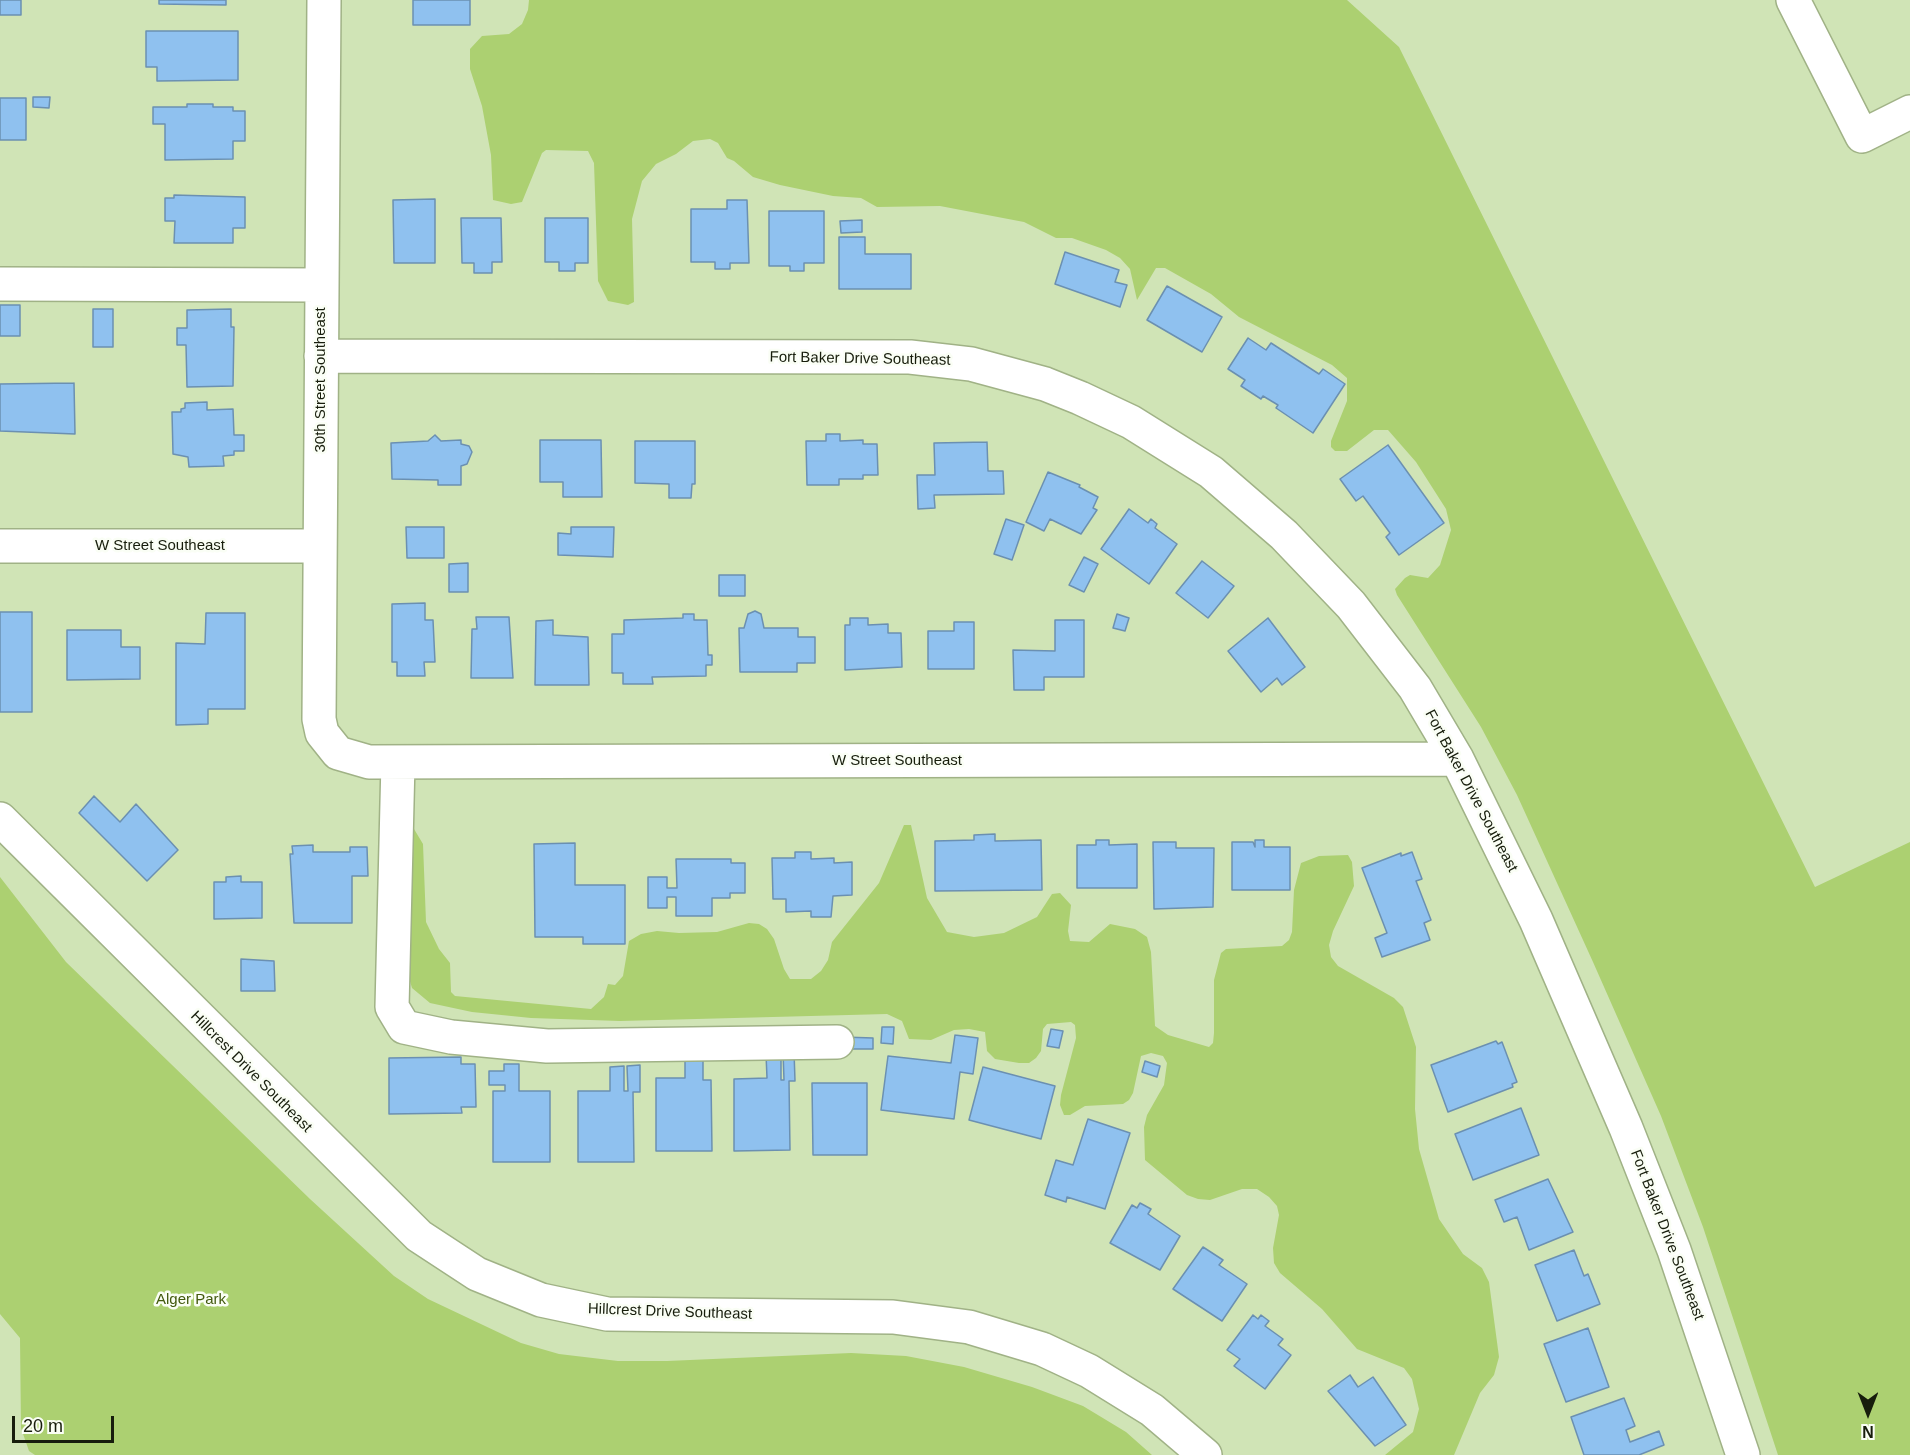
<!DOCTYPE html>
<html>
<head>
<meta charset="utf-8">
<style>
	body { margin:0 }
	#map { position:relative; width:1910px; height:1455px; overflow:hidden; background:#d0e4b6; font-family:Arial,sans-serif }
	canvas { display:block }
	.north { position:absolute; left:1838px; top:1383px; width:60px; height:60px; -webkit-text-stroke:4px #fafef5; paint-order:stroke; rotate:180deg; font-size:16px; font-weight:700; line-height:24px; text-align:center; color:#171d0c }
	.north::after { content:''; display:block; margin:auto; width:21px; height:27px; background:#171d0c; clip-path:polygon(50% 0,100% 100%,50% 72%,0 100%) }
	.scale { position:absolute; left:12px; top:1416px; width:102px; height:27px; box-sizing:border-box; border:3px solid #171d0c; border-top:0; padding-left:8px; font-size:18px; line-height:21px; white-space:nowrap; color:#171d0c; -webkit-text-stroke:4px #fafef5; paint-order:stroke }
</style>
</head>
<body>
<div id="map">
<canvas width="1910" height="1455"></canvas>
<div class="north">N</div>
<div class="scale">20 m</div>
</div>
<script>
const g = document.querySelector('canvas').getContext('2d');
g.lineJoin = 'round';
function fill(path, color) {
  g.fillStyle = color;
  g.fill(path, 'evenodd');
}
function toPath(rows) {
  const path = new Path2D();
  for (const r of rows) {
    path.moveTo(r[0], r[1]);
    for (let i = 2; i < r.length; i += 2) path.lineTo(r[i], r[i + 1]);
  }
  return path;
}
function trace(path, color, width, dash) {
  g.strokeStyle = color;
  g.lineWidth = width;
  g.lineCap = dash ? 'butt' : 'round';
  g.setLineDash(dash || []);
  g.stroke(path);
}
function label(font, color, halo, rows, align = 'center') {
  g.font = font + ' Arial,sans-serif';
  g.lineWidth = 5;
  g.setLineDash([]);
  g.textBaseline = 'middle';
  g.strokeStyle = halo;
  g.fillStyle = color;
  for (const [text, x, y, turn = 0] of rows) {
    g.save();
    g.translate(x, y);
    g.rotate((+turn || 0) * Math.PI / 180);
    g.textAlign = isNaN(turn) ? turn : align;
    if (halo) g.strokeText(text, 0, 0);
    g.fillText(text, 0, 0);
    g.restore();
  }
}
fill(toPath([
	[529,0,1347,0,1399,47,1815,887,1910,842,1910,1455,1778,1455,1703,1227,1661,1116,1593,962,1517,795,1481,727,1397,595,1395,589,1405,578,1410,575,1428,578,1440,565,1451,530,1446,509,1416,462,1388,430,1374,430,1347,451,1335,451,1331,447,1331,441,1347,401,1347,378,1332,365,1239,317,1211,294,1165,268,1156,268,1137,300,1130,269,1120,258,1106,250,1072,238,1056,238,1024,222,940,206,877,207,861,198,833,196,780,185,753,177,734,161,727,158,718,143,710,139,693,141,676,154,656,164,642,181,632,219,634,302,628,305,608,301,598,281,594,163,588,151,546,150,542,153,522,202,511,204,493,200,491,155,482,106,470,69,470,49,482,36,509,34,522,24,528,10],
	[904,825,911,825,927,898,947,932,974,937,1004,933,1037,917,1052,894,1060,893,1071,905,1068,931,1070,941,1089,942,1110,924,1135,929,1147,937,1151,952,1155,1026,1168,1035,1209,1047,1213,1043,1214,1033,1214,980,1221,953,1226,949,1282,946,1289,940,1292,932,1294,890,1301,863,1319,856,1348,855,1352,862,1354,886,1333,931,1329,945,1331,957,1338,966,1394,998,1403,1007,1416,1047,1415,1109,1419,1149,1439,1219,1463,1254,1482,1268,1489,1282,1499,1357,1494,1375,1480,1393,1454,1455,1385,1455,1413,1432,1419,1409,1412,1379,1404,1368,1357,1349,1322,1309,1280,1273,1274,1263,1273,1248,1279,1215,1277,1206,1269,1197,1257,1189,1242,1189,1210,1200,1198,1199,1187,1195,1145,1160,1144,1127,1147,1115,1164,1085,1167,1063,1163,1056,1151,1053,1141,1056,1133,1093,1129,1100,1123,1104,1085,1106,1070,1115,1064,1115,1060,1105,1061,1095,1076,1038,1075,1025,1071,1022,1047,1024,1043,1029,1041,1051,1036,1058,1029,1063,1019,1063,995,1059,987,1051,985,1032,969,1029,954,1030,931,1040,909,1039,902,1021,887,1014,620,1021,531,1018,472,1012,430,1003,412,988,406,968,408,832,414,829,423,844,426,922,439,949,450,963,451,992,455,996,591,1009,604,997,608,984,615,985,623,976,629,941,641,934,657,931,679,933,717,932,749,923,759,924,767,929,774,939,784,969,790,979,811,979,821,971,828,960,832,942,879,883],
	[0,877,66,962,310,1199,394,1276,428,1299,521,1343,559,1354,618,1361,667,1361,851,1353,906,1356,964,1367,1032,1387,1083,1406,1126,1432,1152,1455,35,1455,29,1451,21,1428,20,1338,0,1314]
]), '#acd071');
const building = toPath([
	[0,0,21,0,21,15,0,15,0,0],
	[226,0,226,5,159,4,159,0,226,0],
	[413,0,470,0,470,25,413,25,413,0],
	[146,31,238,31,238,80,157,81,157,67,146,67,146,31],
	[33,97,50,97,49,108,33,107,33,97],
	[0,98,26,98,26,140,0,140,0,98],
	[187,104,213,104,213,107,233,107,233,111,245,111,245,141,233,141,233,159,165,160,165,124,153,124,153,107,187,107,187,104],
	[174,195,245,197,245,228,233,228,233,243,174,243,175,221,165,221,165,198,174,198,174,195],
	[435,199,435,263,394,263,393,200,435,199],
	[727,200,747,200,749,263,730,263,730,269,715,269,715,262,691,262,691,209,727,209,727,200],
	[769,211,824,211,824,263,804,263,804,271,790,271,790,266,769,266,769,211],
	[461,218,501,218,502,262,492,262,492,273,474,273,474,263,462,263,461,218],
	[545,218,588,218,588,263,575,263,575,271,559,271,559,262,545,262,545,218],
	[862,220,862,232,841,233,840,221,862,220],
	[839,237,865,237,865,254,911,254,911,289,839,289,839,237],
	[1065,252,1119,270,1115,282,1127,285,1120,307,1055,284,1065,252],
	[1167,286,1222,317,1202,352,1147,320,1167,286],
	[0,305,20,305,20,336,0,336,0,305],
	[93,309,113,309,113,347,93,347,93,309],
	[231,309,231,327,234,327,233,386,187,387,186,345,177,345,177,328,187,328,187,310,231,309],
	[1248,338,1266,350,1271,343,1319,374,1323,369,1345,384,1313,433,1276,408,1278,405,1263,396,1261,399,1241,386,1245,380,1228,369,1248,338],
	[74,383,75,434,0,431,0,384,74,383],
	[207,402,207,410,233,409,234,435,244,435,244,451,234,451,234,455,223,456,224,466,189,467,188,457,173,454,172,412,181,412,181,409,185,408,185,403,207,402],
	[826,434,840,434,840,441,863,440,863,444,877,444,878,475,863,475,863,479,839,479,839,485,807,485,806,441,826,441,826,434],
	[435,435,441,441,461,440,461,444,469,446,472,452,467,464,461,466,461,485,438,485,438,480,392,479,391,443,428,441,435,435],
	[540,440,601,440,602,497,563,497,563,482,540,482,540,440],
	[635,441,695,441,695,484,692,484,691,498,669,498,669,484,635,483,635,441],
	[987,442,988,471,1003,471,1004,494,934,495,935,508,918,509,917,475,935,475,934,443,987,442],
	[1388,445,1444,523,1399,555,1386,537,1390,533,1363,496,1356,501,1340,479,1388,445],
	[1048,472,1080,485,1079,487,1098,497,1093,508,1097,510,1081,534,1050,519,1044,531,1026,522,1048,472],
	[1129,509,1148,523,1151,519,1157,524,1155,528,1177,544,1149,584,1101,549,1129,509],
	[1006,519,1024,525,1012,560,994,554,1006,519],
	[406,527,444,527,444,558,407,558,406,527],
	[571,527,614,527,613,557,558,555,558,533,571,534,571,527],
	[1084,557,1098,564,1084,592,1069,585,1084,557],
	[1202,561,1234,586,1208,618,1176,593,1202,561],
	[468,563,468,592,449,592,449,564,468,563],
	[719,575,745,575,745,596,719,596,719,575],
	[425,603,425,620,433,620,435,662,424,662,425,676,397,676,397,662,392,662,392,604,425,603],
	[755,611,761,614,764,628,798,628,798,637,815,637,815,663,797,663,797,672,740,672,739,628,744,628,748,614,755,611],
	[0,612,32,612,32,712,0,712,0,612],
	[206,613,245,613,245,709,208,709,208,724,176,725,176,643,205,644,206,613],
	[683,614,694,614,694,620,707,620,708,655,712,655,712,665,706,665,706,676,652,677,653,684,623,684,623,673,612,673,612,634,624,634,624,620,683,618,683,614],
	[1117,614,1129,618,1125,631,1113,628,1117,614],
	[476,617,509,617,513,678,471,678,472,629,477,629,476,617],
	[850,618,868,618,868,625,888,624,888,633,901,633,902,667,845,670,845,625,850,625,850,618],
	[1268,618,1305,667,1282,685,1277,678,1261,692,1228,651,1268,618],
	[553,620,553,635,588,637,589,685,535,685,536,621,553,620],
	[1055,620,1084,620,1084,677,1044,677,1044,690,1014,690,1013,650,1055,651,1055,620],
	[954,622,974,622,974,669,928,669,928,631,954,631,954,622],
	[67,630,121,630,121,647,140,647,140,679,67,680,67,630],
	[94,796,120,822,136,804,178,850,147,881,79,813,94,796],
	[995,834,995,841,1041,840,1042,890,935,891,935,841,974,840,974,835,995,834],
	[1096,840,1109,840,1109,845,1137,844,1137,888,1077,888,1077,845,1096,845,1096,840],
	[1255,840,1264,840,1264,847,1290,847,1290,890,1232,890,1232,842,1253,842,1255,847,1255,840],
	[1153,842,1176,842,1176,848,1214,848,1213,907,1154,909,1153,842],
	[575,843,575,885,625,885,625,944,583,944,583,937,535,937,534,844,575,843],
	[313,845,313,852,350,852,350,847,367,847,368,876,352,876,352,923,294,923,290,854,293,854,292,846,313,845],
	[795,852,811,852,811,859,834,858,834,863,852,862,852,895,833,896,831,917,811,917,811,911,786,912,786,899,773,899,772,858,795,858,795,852],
	[1412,852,1422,879,1416,881,1431,920,1424,923,1430,940,1382,957,1375,938,1387,933,1362,868,1401,853,1401,856,1412,852],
	[676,859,731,859,731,863,745,863,745,893,730,893,730,898,712,898,712,916,676,916,676,897,667,897,667,908,648,908,648,877,667,877,667,888,677,888,676,859],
	[241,876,241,882,262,882,262,918,214,919,214,882,226,882,226,877,241,876],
	[241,959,274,961,275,991,241,991,241,959],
	[882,1027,894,1027,893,1044,881,1043,882,1027],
	[1051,1029,1063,1031,1059,1048,1047,1046,1051,1029],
	[955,1035,978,1038,973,1074,960,1072,954,1119,881,1110,888,1056,951,1063,955,1035],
	[843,1037,873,1038,873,1049,843,1049,843,1037],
	[1496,1041,1498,1044,1502,1042,1517,1082,1512,1084,1513,1087,1448,1112,1431,1065,1496,1041],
	[783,1051,794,1051,795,1081,789,1081,790,1150,734,1151,734,1079,767,1078,766,1054,781,1053,781,1080,784,1080,783,1051],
	[685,1055,703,1055,703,1080,711,1080,712,1151,656,1151,656,1078,685,1078,685,1055],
	[461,1057,461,1064,475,1064,476,1107,461,1107,462,1113,389,1114,389,1058,461,1057],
	[1145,1061,1160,1066,1157,1077,1142,1072,1145,1061],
	[504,1064,519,1064,519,1091,550,1091,550,1162,493,1162,493,1091,505,1091,505,1085,489,1085,489,1071,504,1071,504,1064],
	[640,1065,640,1092,633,1092,634,1162,578,1162,578,1091,610,1091,610,1067,624,1066,624,1091,628,1091,627,1066,640,1065],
	[983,1067,1055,1086,1041,1139,969,1120,983,1067],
	[812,1083,867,1083,867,1155,813,1155,812,1083],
	[1521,1108,1539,1155,1473,1180,1455,1134,1521,1108],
	[1088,1119,1130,1133,1105,1209,1067,1197,1066,1202,1045,1195,1056,1160,1073,1165,1088,1119],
	[1548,1179,1573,1232,1529,1250,1517,1217,1504,1222,1495,1200,1548,1179],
	[1140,1203,1151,1209,1148,1214,1180,1236,1160,1270,1110,1243,1132,1205,1137,1208,1140,1203],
	[1203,1247,1223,1260,1219,1265,1247,1284,1222,1321,1173,1289,1203,1247],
	[1574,1250,1584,1276,1588,1274,1600,1304,1557,1321,1535,1265,1574,1250],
	[1253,1315,1258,1319,1261,1315,1269,1321,1265,1326,1283,1339,1278,1345,1291,1355,1265,1389,1234,1366,1240,1359,1227,1350,1253,1315],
	[1588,1328,1609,1387,1566,1402,1544,1344,1588,1328],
	[1350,1375,1358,1387,1373,1377,1406,1425,1375,1446,1328,1391,1350,1375],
	[1624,1398,1635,1426,1626,1430,1630,1442,1659,1431,1664,1445,1639,1455,1584,1455,1571,1417,1624,1398]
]);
fill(building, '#8fc1ef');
trace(building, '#6b90b1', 1.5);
const minor = toPath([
	[324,0,319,719,322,733,338,753,369,762,1457,759],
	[1793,0,1862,136,1910,112],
	[0,284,322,285],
	[321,356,910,357,971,364,1045,384,1080,398,1131,422,1211,472,1284,535,1351,605,1415,688,1457,759,1536,920,1626,1128,1674,1250,1743,1455],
	[0,546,320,546],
	[398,762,392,1007,404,1027,451,1037,547,1046,837,1042],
	[0,819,419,1236,477,1274,541,1300,607,1314,893,1317,969,1327,1042,1349,1089,1371,1152,1410,1205,1455]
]);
trace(minor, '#a0b286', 36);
trace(minor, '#fff', 33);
label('15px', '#171d0c', '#fafef5', [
	["Fort Baker Drive Southeast",860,359,1],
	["30th Street Southeast",321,380,-90],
	["W Street Southeast",160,546],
	["W Street Southeast",897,761],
	["Fort Baker Drive Southeast",1471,791,62],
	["Hillcrest Drive Southeast",251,1072,45],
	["Fort Baker Drive Southeast",1667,1235,69],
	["Hillcrest Drive Southeast",670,1312,2]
]);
label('15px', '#435a0f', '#fafef5', [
	["Alger Park",191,1300]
]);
</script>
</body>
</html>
